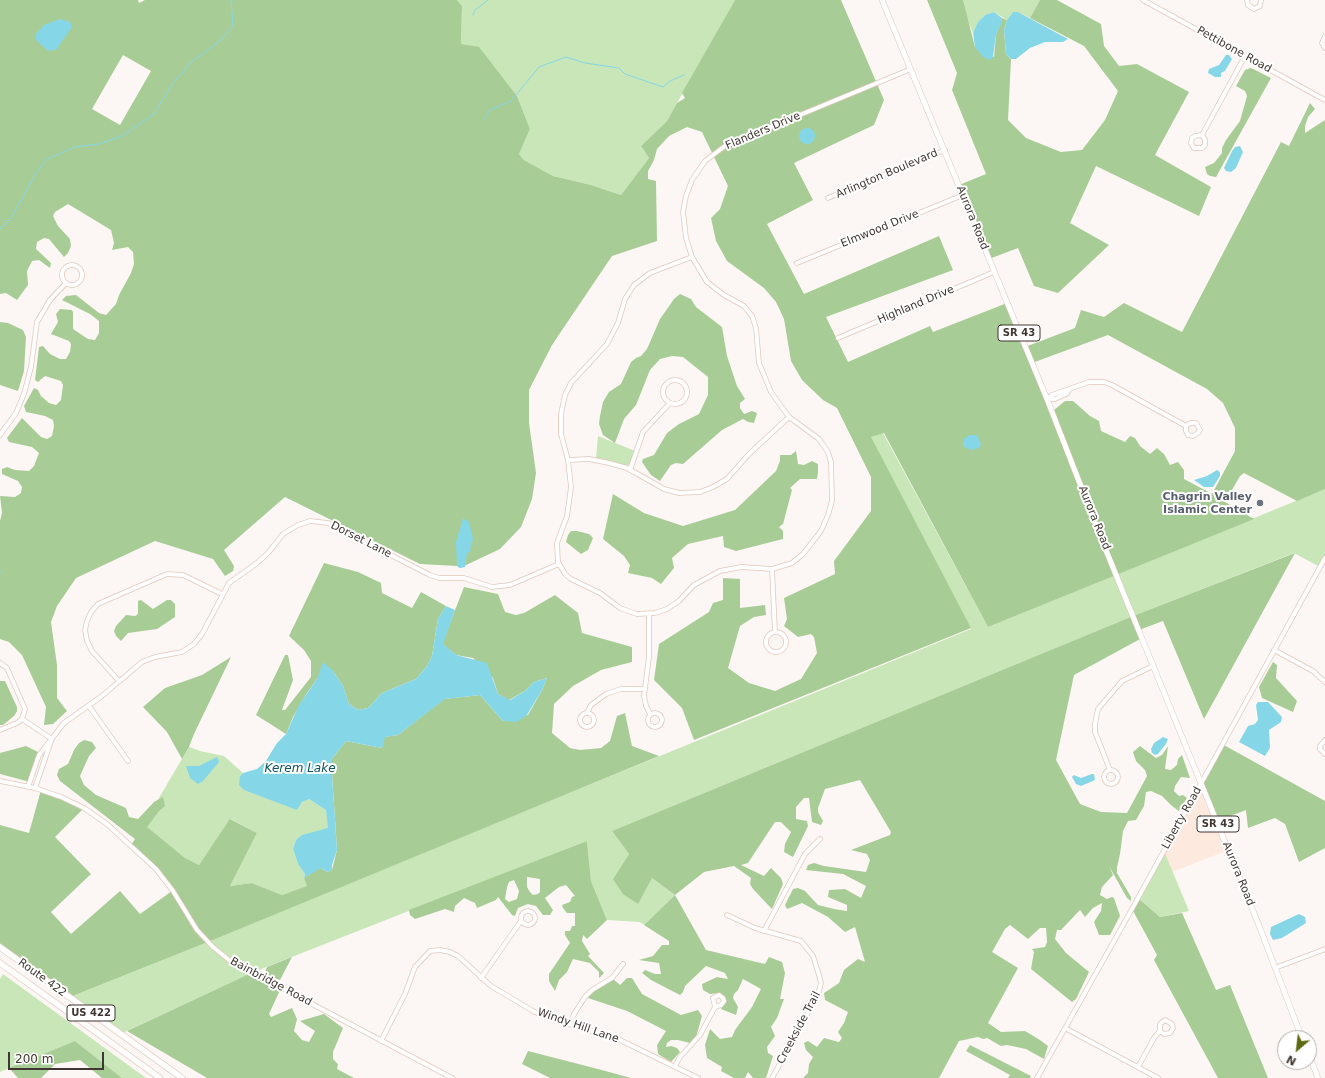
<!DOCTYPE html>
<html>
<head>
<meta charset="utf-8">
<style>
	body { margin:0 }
	#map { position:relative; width:1325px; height:1078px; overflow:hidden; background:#fcf7f4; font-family:"DejaVu Sans",sans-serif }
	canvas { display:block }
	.north { position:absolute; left:1277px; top:1030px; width:40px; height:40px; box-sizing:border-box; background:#fff; border:1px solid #b3afad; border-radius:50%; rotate:208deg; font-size:11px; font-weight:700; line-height:16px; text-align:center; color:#413732 }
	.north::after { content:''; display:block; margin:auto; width:14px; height:18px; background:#5e690f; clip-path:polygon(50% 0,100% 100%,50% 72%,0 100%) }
	.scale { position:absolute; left:8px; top:1052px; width:96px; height:18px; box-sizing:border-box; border:2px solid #413732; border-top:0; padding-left:5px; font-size:12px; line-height:14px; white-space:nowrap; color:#413732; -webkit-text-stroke:3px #fff; paint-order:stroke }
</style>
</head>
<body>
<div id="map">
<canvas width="1325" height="1078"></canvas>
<div class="north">N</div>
<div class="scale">200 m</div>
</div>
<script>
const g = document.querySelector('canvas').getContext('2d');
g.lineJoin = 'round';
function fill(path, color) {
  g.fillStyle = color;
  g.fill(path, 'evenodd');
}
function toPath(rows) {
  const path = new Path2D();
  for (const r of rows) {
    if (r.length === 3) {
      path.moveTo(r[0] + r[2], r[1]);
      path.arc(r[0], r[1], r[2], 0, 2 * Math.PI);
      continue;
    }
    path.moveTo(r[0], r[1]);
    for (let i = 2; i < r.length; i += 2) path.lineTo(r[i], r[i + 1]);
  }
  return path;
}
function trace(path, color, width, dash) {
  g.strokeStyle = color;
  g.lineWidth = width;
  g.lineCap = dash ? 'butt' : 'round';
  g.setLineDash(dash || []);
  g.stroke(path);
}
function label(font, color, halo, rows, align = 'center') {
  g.font = font + ' "DejaVu Sans",sans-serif';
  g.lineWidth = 4;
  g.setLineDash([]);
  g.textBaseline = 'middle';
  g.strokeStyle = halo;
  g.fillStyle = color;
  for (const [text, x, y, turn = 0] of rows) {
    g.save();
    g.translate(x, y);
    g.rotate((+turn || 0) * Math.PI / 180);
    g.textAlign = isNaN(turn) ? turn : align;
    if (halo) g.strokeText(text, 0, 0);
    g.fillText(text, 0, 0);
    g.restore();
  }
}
fill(toPath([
	[1201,782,1229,850,1172,872,1164,851]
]), '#fee9df');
fill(toPath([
	[457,0,735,0,667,121,641,146,649,158,621,195,591,185,553,176,524,160,519,154,530,129,517,96,502,77,461,44,462,6],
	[963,0,1040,0,1030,18,1018,12,1013,12,1007,20,994,12,985,15,978,22,973,33,965,13],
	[883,433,988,627,1325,489,1325,558,1320,567,1294,553,1133,616,612,831,629,854,613,879,652,878,675,895,644,925,640,922,607,920,591,881,587,841,251,973,120,1034,70,997,208,942,312,898,971,629,870,437],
	[598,436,635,451,630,464,625,466,596,458],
	[189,747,200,751,224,756,243,773,240,776,297,810,302,802,309,799,326,810,329,828,296,840,293,849,298,864,305,874,304,878,308,886,282,895,252,883,230,886,257,833,231,819,199,865,185,858,143,825],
	[1164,851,1189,911,1160,917,1138,898],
	[3,974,146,1078,122,1078,75,1041,0,1072,0,979]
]), '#c8e6b8');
fill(toPath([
	[0,0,138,0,139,3,145,0,457,0,462,6,461,44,479,47,517,96,530,129,519,154,524,160,553,176,591,185,621,195,649,158,641,146,667,121,677,103,685,98,682,93,735,0,841,0,884,100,874,125,794,163,813,200,767,224,804,294,939,236,953,270,826,317,848,362,930,326,933,332,1007,303,1025,347,1075,328,1081,310,1104,317,1124,303,1182,332,1281,142,1289,146,1310,103,1315,109,1308,117,1305,126,1305,133,1325,120,1325,489,1297,501,1244,473,1240,476,1225,502,1254,519,988,627,884,433,871,437,971,628,694,740,682,708,654,680,659,644,709,612,713,603,723,600,723,578,740,579,740,608,765,605,766,615,754,617,740,626,728,668,749,683,775,691,801,679,817,653,814,637,811,634,798,637,784,626,787,619,784,598,835,574,834,561,871,511,871,477,837,408,823,400,802,380,791,361,784,319,776,302,764,288,727,261,716,241,711,218,720,209,728,186,702,132,687,127,669,136,657,149,654,160,648,171,648,179,656,181,657,241,612,256,552,345,529,390,529,423,536,473,532,499,521,527,500,549,460,568,457,566,420,564,285,497,224,550,234,566,233,571,225,576,213,559,155,541,76,578,57,606,51,622,57,665,57,698,67,711,53,724,44,725,46,707,22,655,9,642,0,639,0,521,2,513,0,496,15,497,21,493,22,487,18,481,2,474,2,469,7,467,15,470,29,471,34,466,39,453,32,447,9,442,7,438,22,418,41,437,47,439,52,436,54,426,53,420,45,416,26,412,24,406,34,388,38,390,41,396,49,403,56,405,61,400,63,385,61,381,45,376,38,382,35,380,39,347,43,346,50,354,60,359,66,359,70,352,71,344,69,341,51,334,58,322,56,314,60,309,72,310,73,312,73,329,88,339,95,340,99,333,99,321,90,314,62,300,66,296,76,295,99,313,106,315,116,304,119,295,131,273,134,264,133,252,128,247,112,250,114,243,111,230,68,204,55,212,53,216,58,226,70,239,71,246,68,253,64,257,49,239,44,238,37,242,36,249,51,263,50,268,39,260,32,261,27,271,28,285,17,300,6,293,0,294],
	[123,55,151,71,120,125,92,109],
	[1108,335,1207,389,1223,403,1235,428,1235,451,1212,494,1184,479,1184,470,1178,462,1170,465,1164,454,1157,448,1150,454,1140,446,1135,438,1130,436,1125,442,1101,431,1099,421,1090,416,1073,401,1065,401,1054,410,1032,363],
	[927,0,963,0,975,47,994,57,996,35,1002,18,1007,20,1004,30,1006,54,1011,59,1008,120,1026,138,1061,152,1082,150,1105,120,1118,91,1084,46,1030,18,1040,0,1057,0,1101,24,1104,46,1119,66,1137,64,1189,92,1155,155,1211,187,1199,216,1096,166,1070,223,1109,245,1058,293,1034,286,1018,248,989,259,959,185,986,174,952,90,957,73],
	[1251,68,1271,78,1216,177,1210,176,1207,174,1205,167,1214,163,1222,153,1222,148,1226,140,1240,121,1247,96,1245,91,1236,86,1245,70],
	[680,294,691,299,696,307,722,327,727,356,737,386,745,399,740,403,740,408,744,414,752,411,757,413,754,423,748,422,743,419,722,430,683,464,676,463,671,465,660,481,651,475,642,462,643,459,654,455,667,433,679,424,699,414,708,395,708,377,683,357,672,356,660,359,650,370,636,405,624,419,615,443,603,435,599,424,600,416,603,402,609,392,621,384,631,362,636,358,641,356,647,349,660,319,674,299],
	[0,322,8,323,23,330,26,337,24,371,18,391,0,385],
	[796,451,798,464,804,465,812,461,818,464,818,472,817,479,800,479,790,488,792,490,783,524,779,527,783,531,783,539,736,551,724,547,723,536,688,544,672,558,674,568,661,584,652,578,628,573,630,565,624,556,603,539,613,494,644,513,683,526,735,510,776,471,780,461,780,455,791,455],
	[571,531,577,531,589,534,593,538,588,550,581,554,566,542,568,535],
	[1295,553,1204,719,1163,621,1139,630,1142,638,1074,675,1056,760,1080,804,1101,812,1127,813,1147,776,1145,770,1136,761,1133,752,1140,746,1156,758,1162,755,1168,746,1165,769,1171,770,1177,765,1178,759,1182,755,1190,778,1181,777,1175,786,1174,791,1179,796,1183,795,1187,798,1179,811,1172,806,1162,796,1151,791,1146,792,1144,806,1136,820,1128,821,1123,831,1120,854,1117,867,1117,873,1131,897,1131,901,1127,898,1109,866,1113,875,1102,887,1100,895,1107,899,1112,897,1114,898,1120,916,1110,935,1099,935,1094,922,1101,911,1102,903,1093,908,1085,917,1080,910,1061,930,1057,930,1055,939,1066,953,1089,972,1076,999,1072,1002,1031,969,1034,952,1032,949,1045,947,1047,942,1046,928,1040,928,1028,939,1010,925,1005,929,992,952,1018,968,988,1023,1001,1032,1025,1031,1040,1040,1048,1046,1044,1059,1026,1049,1007,1045,1001,1046,987,1038,983,1039,978,1037,959,1041,939,1078,803,1078,808,1073,809,1064,813,1057,806,1050,804,1043,808,1041,817,1047,824,1038,839,1042,842,1038,838,1032,844,1023,848,1012,825,1000,824,993,839,983,844,970,858,959,865,962,855,927,845,932,828,917,802,903,787,909,785,905,793,889,798,888,805,891,818,905,834,909,847,911,847,905,828,897,829,890,845,889,861,898,866,886,843,874,806,870,808,865,814,863,824,866,866,872,870,860,867,854,851,850,890,835,891,832,860,780,825,789,818,808,818,812,823,821,821,825,812,822,809,798,804,798,796,807,796,819,807,821,808,826,793,857,784,852,785,844,791,832,781,822,775,822,748,863,741,865,764,876,771,868,781,878,783,884,772,909,753,889,750,884,751,878,734,866,704,872,675,895,706,950,765,964,769,957,782,962,785,973,780,999,784,999,777,1018,771,1027,775,1036,767,1047,768,1053,773,1056,766,1078,753,1078,748,1072,745,1078,734,1078,721,1071,722,1067,707,1058,705,1045,710,1029,720,1039,732,1037,735,1030,752,1007,761,989,743,979,738,990,734,994,733,998,738,1007,736,1015,721,1009,726,998,719,993,710,994,703,990,702,984,717,977,728,979,725,973,706,966,685,986,683,992,680,995,651,980,642,973,645,970,655,974,661,974,659,963,639,960,653,956,662,945,669,945,669,941,644,925,675,895,652,878,638,904,623,894,613,879,629,854,612,831,1133,616],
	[324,563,358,572,381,583,382,593,412,608,421,592,446,606,438,619,432,656,427,666,416,679,382,693,368,708,358,710,349,704,343,686,333,671,317,679,307,693,293,717,286,734,256,715,285,655,288,655,293,680,282,710,285,710,311,677,311,661,304,650,289,636],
	[464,587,498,594,505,612,516,615,524,613,555,595,578,613,582,633,632,647,632,662,601,670,573,686,554,704,552,733,570,748,580,750,601,748,610,741,617,716,625,713,632,746,659,756,208,942,70,997,0,947,0,825,29,833,41,790,84,808,55,837,91,874,51,912,71,934,120,891,140,914,172,891,167,883,131,845,135,839,60,781,57,775,59,769,68,764,74,750,79,743,84,740,92,742,96,748,89,756,80,776,84,785,96,795,126,808,129,817,138,819,154,802,163,797,165,806,159,811,147,827,185,858,199,865,230,819,257,833,230,886,252,883,282,895,307,886,304,878,317,869,321,868,327,872,332,870,337,850,331,760,346,741,382,748,384,737,398,735,444,699,480,695,503,721,528,715,542,690,547,678,534,682,525,691,509,700,498,694,493,678,473,658,456,655,442,644],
	[141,600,153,609,167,600,171,600,175,604,175,617,157,629,128,633,121,641,116,636,114,631,116,626,126,615,135,616,138,614,138,601],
	[231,657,194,734,189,747,182,759,167,732,143,707,165,688,202,675],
	[1273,662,1277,665,1276,678,1297,701,1293,712,1262,698,1259,687],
	[0,681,5,681,17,707,17,711,14,716,3,725,0,725],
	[1222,744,1325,801,1325,848,1299,862,1285,824,1275,818,1248,828,1246,810,1217,821,1201,782],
	[26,746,40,753,30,782,0,774,0,753],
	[587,841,591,881,607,920,587,939,583,935,582,941,590,954,588,956,604,973,599,978,599,972,590,963,573,959,567,972,559,980,555,991,549,981,549,974,570,943,565,935,565,931,570,931,572,926,575,926,575,913,567,913,563,908,562,905,570,902,572,897,575,896,566,885,559,887,545,898,553,910,550,915,543,915,536,906,528,904,518,908,515,916,512,915,498,897,496,900,477,908,475,903,464,898,455,906,454,912,445,909,415,919,410,915,409,910],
	[527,877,540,879,540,892,538,894,533,895,530,892,527,887],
	[514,880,519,891,517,899,509,902,505,899,507,887,509,882],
	[1138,898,1160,917,1182,913,1216,990,1230,985,1268,1078,1218,1078,1154,960,1157,955,1132,909],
	[292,957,280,980,264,974,267,967],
	[251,973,281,988,269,1014,271,1017,292,1008,297,1019,294,1031,302,1040,309,1042,315,1031,300,1021,324,1014,343,1028,333,1052,333,1059,338,1064,337,1069,354,1078,207,1078,127,1031],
	[612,978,620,985,627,978,632,978,642,994,681,1015,698,1010,702,1016,696,1037,690,1043,678,1040,671,1040,667,1043,666,1047,671,1046,677,1048,680,1052,671,1062,658,1054,657,1045,666,1031,627,1011,585,997],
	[75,1041,122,1078,102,1078,80,1060,55,1064,41,1078,18,1078,9,1068],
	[970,1045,1031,1076,1030,1078,1008,1078,1010,1075,966,1051],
	[528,1051,598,1069,631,1078,550,1078,522,1064]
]), '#a8cc96');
fill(toPath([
	[994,12,1002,18,1002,22,996,35,993,57,990,60,983,57,975,47,973,33,978,22,985,15],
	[1013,12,1018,12,1068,39,1063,42,1045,42,1030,48,1016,59,1011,59,1006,54,1004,30,1007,20],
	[60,19,70,22,72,27,56,50,48,51,36,40,36,34,44,25],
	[1226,55,1229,55,1232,59,1225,71,1221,73,1221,77,1215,77,1208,73,1209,69,1219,65],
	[807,136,8],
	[1240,146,1243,152,1236,168,1231,172,1226,171,1224,168,1232,151,1235,147],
	[969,435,977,435,981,444,979,448,971,450,963,446,964,439],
	[1217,470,1220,472,1220,476,1213,487,1204,487,1194,480,1207,476],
	[463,518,469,522,473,539,470,549,471,551,467,553,465,567,460,568,457,566,456,542],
	[446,606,455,610,443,644,456,655,487,663,498,694,510,700,525,691,534,682,547,678,542,690,527,715,517,722,503,721,480,695,445,699,398,735,385,737,382,748,346,741,331,760,337,850,332,865,332,870,327,872,321,868,304,878,305,874,298,864,293,849,296,840,302,835,328,828,326,810,309,799,302,802,297,810,244,790,239,785,240,776,243,773,257,769,266,761,277,743,286,734,299,705,317,679,323,662,333,671,343,686,349,704,358,710,368,708,382,693,416,679,427,666,432,656,438,619],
	[1258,702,1268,702,1282,717,1281,722,1269,730,1270,748,1265,756,1239,742,1248,726,1255,724,1258,720,1256,705],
	[1163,737,1168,739,1166,744,1158,754,1155,755,1152,753,1151,749,1154,743],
	[217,757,219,762,203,781,198,784,190,778,186,766,199,766],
	[1092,774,1094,774,1095,780,1081,786,1076,784,1072,777,1074,775,1081,778],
	[1299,914,1305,917,1306,923,1282,938,1273,940,1270,934,1271,927]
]), '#85d7e8');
trace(toPath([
	[473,15,475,10,488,0],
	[484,119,490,110,511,101,539,67,566,57,585,63,619,68,625,74,663,87,670,81,684,75],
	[0,229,11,218,36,173,47,159,75,147,99,144,122,136,154,114,171,86,191,62,219,42,233,26,231,0],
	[0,571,2,572]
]), '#85d7e8', 1);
const minor = toPath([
	[1143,0,1325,100],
	[1247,0,1248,5,1254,9,1260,6,1261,0],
	[1325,36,1322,43,1325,48],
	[1202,135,1205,140,1205,145,1202,148,1194,148,1191,143,1192,138,1195,136,1202,135,1245,56],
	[828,198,945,150],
	[692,257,650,273,634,285,625,299,618,323,607,344,571,383,565,395,561,414,561,434,568,460,571,487,567,516,557,543,558,562,565,574,571,579,600,593,620,608,637,614,655,613,667,609,679,601,694,585,720,571,741,567,772,569,792,563,803,554,821,531,828,515,832,501,831,462,828,452,819,439,789,417,771,392,759,363,756,328,752,316,744,306,724,295,707,282,692,257,686,238,683,212,686,196,692,180,705,161,725,146,911,69],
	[797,263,963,195],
	[72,275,10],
	[838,338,994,272],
	[675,392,12],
	[1069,390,1066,394,1055,399,1047,399,1052,395,1089,382,1104,382,1112,385,1186,426,1190,423,1196,423,1200,430,1198,433,1193,436,1188,435,1186,431,1186,426],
	[0,435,16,413,24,394,31,367,37,322,50,300,66,283],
	[568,460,589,459,609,463,627,468,664,489,679,493,700,492,713,487,727,479,749,454,789,417],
	[630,470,643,432,670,403],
	[772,569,775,632],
	[649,614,649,657,644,696,646,706,650,714],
	[776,642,10],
	[1274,650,1313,671,1325,682],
	[0,663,7,668,25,709,22,719,17,723,0,730],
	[119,681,92,651,87,641,85,630,87,621,91,612,98,604,167,574,183,575,222,594],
	[89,706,128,761],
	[655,720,7],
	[587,713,591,705,606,694,621,689,645,689],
	[587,720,7],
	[22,719,52,739],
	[1325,740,1320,746,1320,749,1325,754],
	[1110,770,1095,732,1095,724,1098,709,1122,681,1153,666],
	[1111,777,7],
	[0,781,35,788,61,797,84,808,107,824,156,869,173,891,197,930,213,947,229,960,452,1078],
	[28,787,39,755,64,723,102,696,142,662,155,657,182,652,194,644,202,634,229,583,257,563,268,553,283,534,298,525,310,521,328,523,430,575,439,578,464,578,492,587,510,585,559,564],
	[35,788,51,741],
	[528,918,7],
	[727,915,755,928,801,941,813,956,819,975,821,983,818,995,772,1078],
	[764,931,805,854,820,839],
	[1275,968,1325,949],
	[481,978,521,921],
	[571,1024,574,1014,585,997,592,990,612,978,623,964],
	[1065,1028,1158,1078],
	[381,1041,405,994,415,967,430,951,440,950,450,952,458,956,491,986,533,1011,549,1018,618,1039,698,1078],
	[675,1066,680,1057,700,1035,715,1007,713,998,719,995,723,998,724,1001,721,1005,715,1007],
	[1138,1067,1154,1038,1160,1031,1160,1024,1165,1020,1172,1024,1173,1028,1170,1033,1164,1034,1160,1031],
	[1037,1078,1132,909,1325,558]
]);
const major = toPath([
	[882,0,1047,399,1103,543,1258,923,1302,1038],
	[1309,1055,1318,1078]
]);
const highway = toPath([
	[0,947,182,1078],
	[0,963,160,1078]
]);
trace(minor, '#e2c7bb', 5.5);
trace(major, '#e2c7bb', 6);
trace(highway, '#e2c7bb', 7);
trace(minor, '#fff', 4);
trace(major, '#fff', 5);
trace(highway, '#fff', 5.5);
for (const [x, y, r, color] of [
	[1260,503,4,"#6b7280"]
]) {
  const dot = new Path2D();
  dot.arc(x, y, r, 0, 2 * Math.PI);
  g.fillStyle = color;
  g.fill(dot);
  trace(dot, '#fff', 1.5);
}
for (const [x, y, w] of [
	[1019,333,42],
	[1218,824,42],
	[91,1013,48]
]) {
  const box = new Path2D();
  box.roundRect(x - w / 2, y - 8, w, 16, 3);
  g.fillStyle = '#fff';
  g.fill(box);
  trace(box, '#413732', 1);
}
label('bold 10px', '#413732', null, [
	["SR 43",1019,333],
	["SR 43",1218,824],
	["US 422",91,1013]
]);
label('11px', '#413732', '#fff', [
	["Pettibone Road",1234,50,29],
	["Flanders Drive",763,131,-23],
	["Arlington Boulevard",887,174,-23],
	["Aurora Road",972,218,68],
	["Elmwood Drive",880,229,-22],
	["Highland Drive",916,305,-23],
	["Aurora Road",1094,518,68],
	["Dorset Lane",361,540,27],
	["Liberty Road",1182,818,-61],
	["Aurora Road",1238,874,68],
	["Route 422",42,978,36],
	["Bainbridge Road",271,982,28],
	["Windy Hill Lane",578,1026,19],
	["Creekside Trail",799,1028,-62]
]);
label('bold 11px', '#5b616d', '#fff', [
	["Chagrin Valley",1252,497],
	["Islamic Center",1252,510]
], 'right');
label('italic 12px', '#0c5561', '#fff', [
	["Kerem Lake",300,769]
]);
</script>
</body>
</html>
